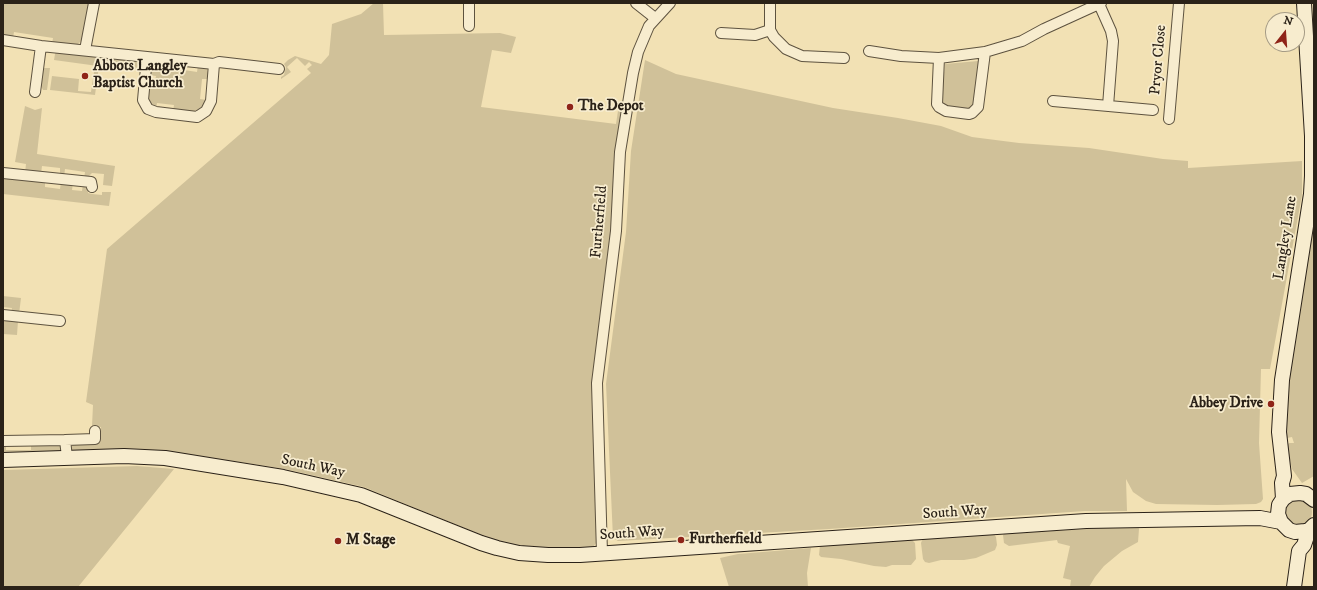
<!DOCTYPE html>
<html>
<head>
<meta charset="utf-8">
<style>
	body { margin:0 }
	#map { position:relative; width:1317px; height:590px; overflow:hidden; background:#f2e1b4; font-family:"IM FELL DW Pica",serif }
	canvas { display:block }
	.frame { position:absolute; inset:0; border:4px solid #2b2218; pointer-events:none }
	.north { position:absolute; left:1265px; top:12px; width:40px; height:40px; box-sizing:border-box; background:#f7ecce; border:1px solid #a59b85; border-radius:50%; rotate:17deg; font-size:11px; font-weight:700; line-height:16px; text-align:center; color:#2b2218 }
	.north::after { content:''; display:block; margin:auto; width:14px; height:18px; background:#8f2418; clip-path:polygon(50% 0,100% 100%,50% 72%,0 100%) }
</style>
</head>
<body>
<div id="map">
<canvas width="1317" height="590"></canvas>
<div class="frame"></div>
<div class="north">N</div>
</div>
<script>
const g = document.querySelector('canvas').getContext('2d');
g.lineJoin = 'round';
function fill(path, color) {
  g.fillStyle = color;
  g.fill(path, 'evenodd');
}
function toPath(rows) {
  const path = new Path2D();
  for (const r of rows) {
    if (r.length === 3) {
      path.moveTo(r[0] + r[2], r[1]);
      path.arc(r[0], r[1], r[2], 0, 2 * Math.PI);
      continue;
    }
    path.moveTo(r[0], r[1]);
    for (let i = 2; i < r.length; i += 2) path.lineTo(r[i], r[i + 1]);
  }
  return path;
}
function trace(path, color, width, dash) {
  g.strokeStyle = color;
  g.lineWidth = width;
  g.lineCap = dash ? 'butt' : 'round';
  g.setLineDash(dash || []);
  g.stroke(path);
}
function label(font, color, halo, rows, align = 'center') {
  g.font = font + ' "IM FELL DW Pica",serif';
  g.lineWidth = 3.5;
  g.setLineDash([]);
  g.textBaseline = 'middle';
  g.strokeStyle = halo;
  g.fillStyle = color;
  for (const [text, x, y, turn = 0] of rows) {
    g.save();
    g.translate(x, y);
    g.rotate((+turn || 0) * Math.PI / 180);
    g.textAlign = isNaN(turn) ? turn : align;
    if (halo) g.strokeText(text, 0, 0);
    g.fillText(text, 0, 0);
    g.restore();
  }
}
fill(toPath([
	[3,3,90,3,83,39,77,45,52,44,53,38,14,32,13,38,6,36,3,34],
	[374,3,383,3,384,35,500,33,516,37,511,53,492,50,481,107,616,124,619,104,624,108,613,230,594,384,597,542,593,547,550,549,516,546,486,537,364,487,285,469,187,454,73,452,71,450,71,445,74,443,100,443,101,427,92,426,93,405,86,402,107,249,311,73,307,69,312,65,309,62,305,66,297,58,287,67,291,72,281,79,281,77,284,75,286,67,284,64,288,60,295,56,321,64,329,55,332,24,361,14],
	[56,52,100,58,95,95,50,90,52,76,79,79,78,91,91,92,94,72,97,72,98,66,54,60,55,54],
	[105,58,138,62,141,65,142,70,104,66],
	[645,60,676,74,833,108,898,118,941,126,972,137,1019,143,1089,148,1163,159,1188,161,1188,168,1302,161,1302,195,1270,369,1261,369,1259,443,1263,499,1261,502,1256,504,1217,505,1156,504,1146,501,1133,492,1126,479,1127,511,1085,511,829,529,618,541,613,538,606,384,626,232,631,151],
	[978,61,980,65,973,108,970,110,945,108,941,102,945,64],
	[153,62,179,63,178,69,197,72,198,65,207,68,209,79,202,79,200,99,207,100,204,107,197,113,173,111,174,105,157,103,156,109,152,107,146,99,147,85,154,86,156,76,149,75,151,64],
	[44,68,50,68,47,90,43,90,40,84,42,69],
	[25,106,35,110,42,108,37,154,115,166,112,186,103,185,104,174,92,173,88,177,84,179,85,172,65,169,64,177,60,176,60,168,42,166,41,174,25,173,26,164,15,162],
	[3,176,45,180,45,187,60,189,61,182,73,183,72,190,82,191,83,184,88,187,88,193,92,194,102,195,102,192,111,192,109,206,3,194],
	[1314,224,1314,476,1302,483,1292,469,1287,446,1289,443,1294,443,1292,437,1287,438,1286,420,1288,389,1295,333],
	[3,296,21,298,19,314,11,313,12,308,3,307],
	[3,317,18,321,17,335,3,334],
	[31,444,60,444,61,450,59,453,3,455,3,445,6,445,6,450,31,450],
	[137,466,174,469,78,587,3,587,3,470],
	[1299,512,13],
	[1136,526,1138,526,1139,529,1138,542,1122,551,1104,566,1095,577,1089,587,1070,587,1071,580,1063,578,1070,546,1058,543,1057,540,1009,546,1004,543,1003,535,1004,534],
	[993,533,996,537,997,545,995,550,976,558,964,560,941,560,929,563,925,562,923,559,921,543,923,538],
	[911,539,915,543,916,559,911,565,892,565,886,567,874,566,841,559,821,557,819,555,820,545],
	[811,548,807,573,808,587,729,587,720,558,738,554]
]), '#d0c199');
const street = toPath([
	[469,3,469,26],
	[636,3,655,18],
	[770,3,770,30,774,37,786,49,802,56,844,58],
	[1099,4,1111,31,1113,41,1108,106],
	[721,33,755,35,770,30],
	[3,40,41,46,147,57,214,64,211,101,206,111,197,117,156,112,148,109,143,100,147,57],
	[85,50,94,3],
	[869,51,901,56,939,58,985,52,1022,41,1044,29,1101,3],
	[939,58,937,104,939,107,946,111,969,114,972,113,978,107,985,52],
	[214,64,219,62,279,69],
	[35,92,41,46],
	[1053,101,1153,110],
	[1169,119,1179,3],
	[3,173,91,182,92,187],
	[3,315,60,321],
	[65,440,95,439,95,431],
	[3,441,65,440,67,457],
	[602,553,597,383,616,231,620,152,633,73,638,52,649,26,670,3]
]);
const secondary = toPath([
	[3,460,124,456,165,458,283,477,361,495,481,543,497,548,519,553,548,555,580,555,1086,521,1260,518,1281,522],
	[1283,499,1282,483,1284,476,1279,432,1282,380,1311,194,1312,176,1312,136,1304,3],
	[1314,500,1306,494,1300,493,1290,494,1283,499,1279,505,1278,514,1281,522,1289,530,1295,532,1305,531,1309,530,1314,525],
	[1294,587,1299,551,1304,545,1309,530]
]);
trace(street, '#5d523f', 12);
trace(secondary, '#2b2218', 16);
trace(street, '#f7ecce', 10);
trace(secondary, '#f7ecce', 14);
for (const [x, y, r, color] of [
	[85,76,4,"#8f2418"],
	[570,107,4,"#8f2418"],
	[1271,404,4,"#8f2418"],
	[681,540,4,"#8f2418"],
	[338,541,4,"#8f2418"]
]) {
  const dot = new Path2D();
  dot.arc(x, y, r, 0, 2 * Math.PI);
  g.fillStyle = color;
  g.fill(dot);
  trace(dot, '#f7ecce', 1.5);
}
label('15px', '#2b2218', '#f7ecce', [
	["Pryor Close",1159,60,-85],
	["Furtherfield",600,222,-85],
	["Langley Lane",1286,238,-81],
	["South Way",313,467,12],
	["South Way",955,513,-4],
	["South Way",632,534,-4]
]);
label('bold 15px', '#2b2218', '#f7ecce', [
	["Abbots Langley",93,67],
	["Baptist Church",93,84],
	["The Depot",578,107],
	["Abbey Drive",1263,404,"right"],
	["Furtherfield",689,540],
	["M Stage",346,541]
], 'left');
</script>
</body>
</html>
